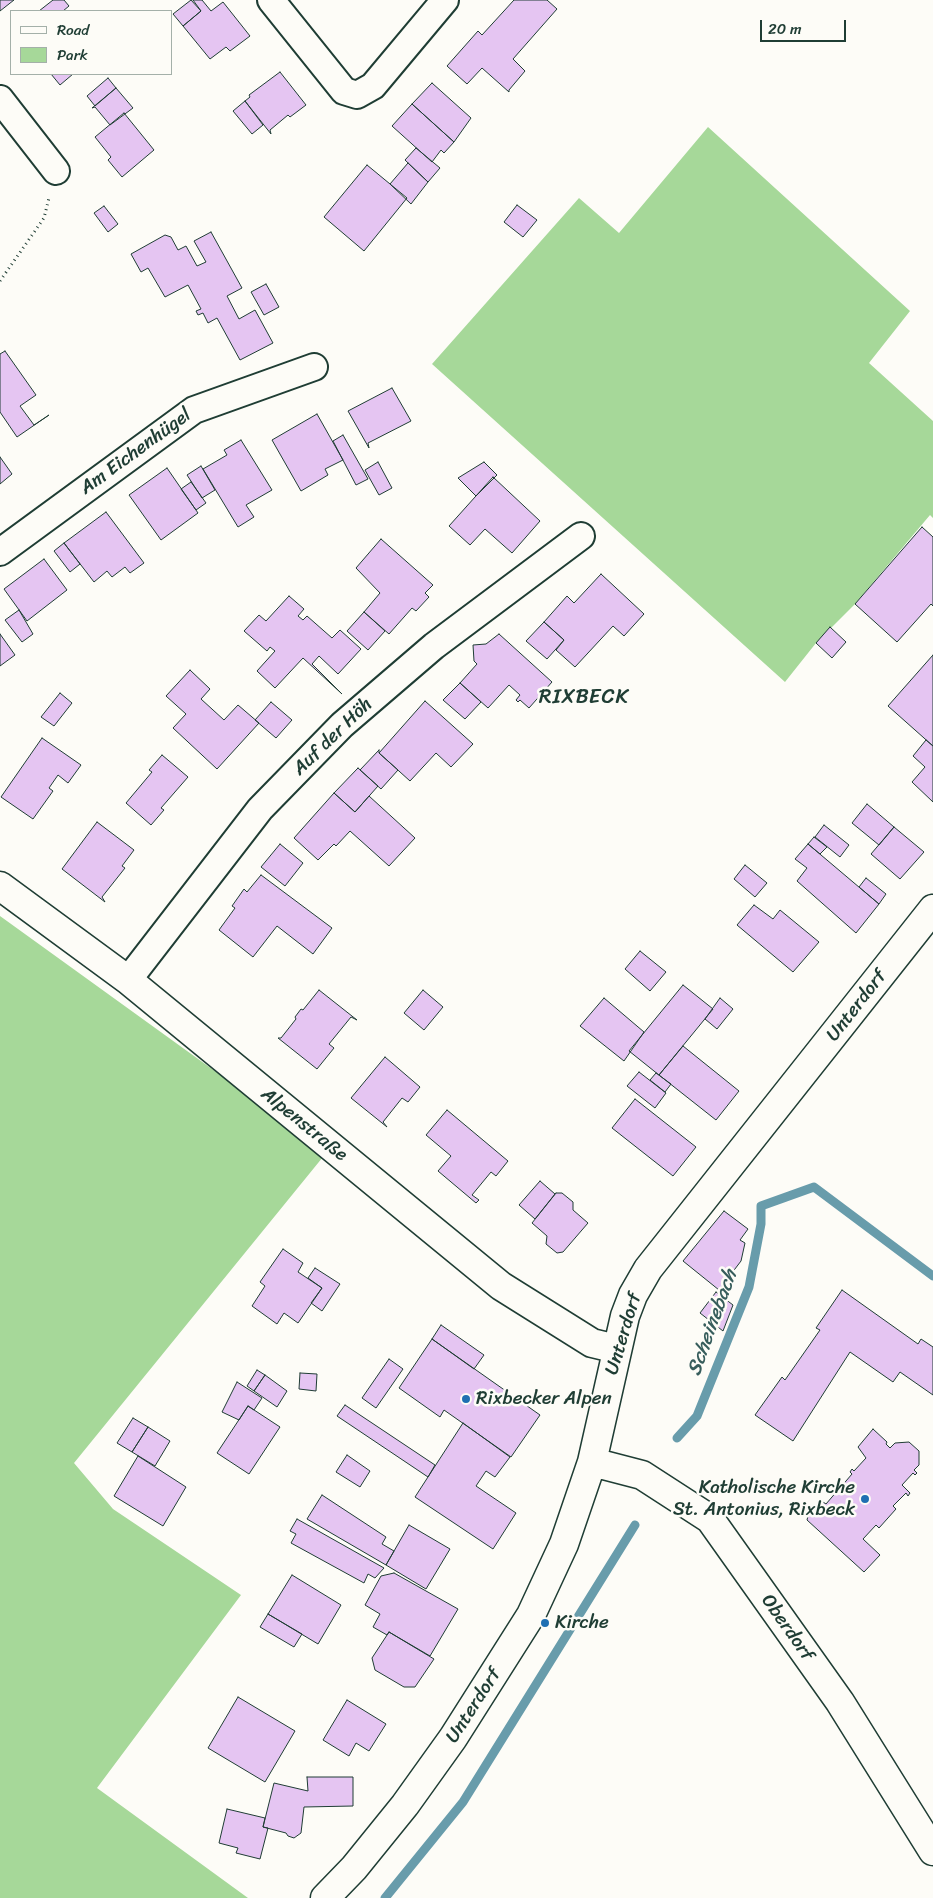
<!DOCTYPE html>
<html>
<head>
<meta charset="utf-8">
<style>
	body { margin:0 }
	#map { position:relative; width:933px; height:1898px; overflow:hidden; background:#fdfcf7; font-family:Sriracha,sans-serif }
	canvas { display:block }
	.legend { position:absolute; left:10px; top:10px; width:162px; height:65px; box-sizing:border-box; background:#fdfcf7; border:1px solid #a4b0a9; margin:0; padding:6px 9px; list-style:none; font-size:15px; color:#1f3d34 }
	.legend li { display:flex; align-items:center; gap:10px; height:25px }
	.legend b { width:25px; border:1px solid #a4b0a9 }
	.scale { position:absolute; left:760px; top:20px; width:86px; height:22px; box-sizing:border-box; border:2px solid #1f3d34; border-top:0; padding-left:6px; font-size:15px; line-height:18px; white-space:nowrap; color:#1f3d34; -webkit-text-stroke:4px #fdfcf7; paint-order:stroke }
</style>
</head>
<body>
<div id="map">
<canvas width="933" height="1898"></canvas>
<ul class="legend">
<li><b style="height:6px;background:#fdfcf7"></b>Road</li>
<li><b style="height:14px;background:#a6d899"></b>Park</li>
</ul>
<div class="scale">20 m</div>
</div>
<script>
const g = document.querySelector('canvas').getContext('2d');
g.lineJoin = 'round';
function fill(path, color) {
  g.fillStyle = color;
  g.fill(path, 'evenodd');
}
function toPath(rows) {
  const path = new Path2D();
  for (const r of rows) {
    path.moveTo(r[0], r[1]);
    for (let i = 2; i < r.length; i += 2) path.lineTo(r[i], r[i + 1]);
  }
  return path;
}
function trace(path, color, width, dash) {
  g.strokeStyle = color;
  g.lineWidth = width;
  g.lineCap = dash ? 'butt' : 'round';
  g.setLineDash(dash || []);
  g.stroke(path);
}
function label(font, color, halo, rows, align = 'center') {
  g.font = font + ' Sriracha,sans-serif';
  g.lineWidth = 5;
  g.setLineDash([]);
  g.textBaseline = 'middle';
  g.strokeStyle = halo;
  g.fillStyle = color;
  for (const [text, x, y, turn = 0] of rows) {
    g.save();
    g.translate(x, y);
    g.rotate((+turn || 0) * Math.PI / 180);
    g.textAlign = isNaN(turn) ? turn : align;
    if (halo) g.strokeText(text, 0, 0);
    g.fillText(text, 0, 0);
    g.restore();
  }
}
fill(toPath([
	[708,127,910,311,869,363,933,421,933,518,930,515,855,604,816,643,785,682,432,364,579,198,619,233],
	[0,916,327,1152,74,1463,113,1509,241,1595,97,1788,248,1898,0,1898]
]), '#a6d899');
trace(toPath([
	[677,1438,697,1416,749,1287,761,1224,761,1206,814,1187,933,1276],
	[385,1898,463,1802,635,1525]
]), '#689cab', 9);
const building = toPath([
	[0,0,14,0,0,11,0,0],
	[53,0,64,0,69,6,63,11,39,11,53,0],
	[191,0,201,11,183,26,173,14,191,0],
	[193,0,202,0,211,11,223,2,250,36,230,51,226,47,210,59,183,26,201,11,193,0],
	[514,0,547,0,557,9,513,59,525,71,509,90,509,92,482,68,467,84,447,66,478,31,482,35,514,0],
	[280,72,306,105,290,117,288,115,270,130,271,134,245,101,250,97,249,95,280,72],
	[51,74,73,74,60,85,51,74],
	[108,78,116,88,95,106,87,96,108,78],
	[432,83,471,118,454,142,412,104,432,83],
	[116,88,133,108,110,125,95,107,92,108,116,88],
	[245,101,263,125,252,134,233,111,245,101],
	[412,104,454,142,444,153,441,150,432,162,392,126,412,104],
	[124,113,154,150,122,177,108,160,111,157,95,137,124,113],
	[416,148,440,168,428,182,405,160,416,148],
	[408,163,428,182,411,204,390,184,408,163],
	[367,165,407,198,364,251,324,217,367,165],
	[517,205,537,220,523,237,504,222,517,205],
	[104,206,118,224,108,232,94,213,104,206],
	[211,232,242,288,227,296,239,319,255,310,273,343,240,360,217,318,208,323,203,313,198,315,196,311,201,309,188,285,165,297,148,268,141,272,131,254,165,235,171,237,178,250,186,246,197,266,206,262,194,241,211,232],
	[266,284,279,307,264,315,251,292,266,284],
	[5,351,36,395,20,406,34,425,49,415,17,437,0,412,0,354,5,351],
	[392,388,411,421,368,443,369,448,348,411,392,388],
	[317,414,343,460,325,469,328,475,301,491,272,440,317,414],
	[343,435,368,479,356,485,333,441,343,435],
	[241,440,272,490,246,505,254,517,238,527,203,469,227,455,224,450,241,440],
	[0,457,12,474,0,484,0,457],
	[378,462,392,488,379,495,365,470,378,462],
	[484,462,497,475,476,496,458,478,484,462],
	[201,466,215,490,202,498,187,475,201,466],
	[167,468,198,513,161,540,129,495,167,468],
	[493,477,540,521,512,553,485,529,470,545,449,526,493,477],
	[191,482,206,503,196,510,181,489,191,482],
	[106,512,144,563,130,573,125,567,112,577,107,571,94,582,64,543,106,512],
	[922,527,933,537,933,606,931,604,897,642,855,604,922,527],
	[381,539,433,585,425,593,429,597,416,611,412,608,389,634,364,612,380,593,356,568,381,539],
	[64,543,80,564,70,572,54,551,64,543],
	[44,559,67,590,27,621,4,589,44,559],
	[601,574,644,614,624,636,613,626,575,667,556,650,564,640,544,622,567,596,574,603,601,574],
	[289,596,304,609,298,616,303,620,307,616,332,638,340,630,361,649,338,674,319,656,312,664,342,694,303,658,275,688,257,671,275,651,270,647,267,651,244,631,259,615,266,621,289,596],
	[19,610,33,634,22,642,5,620,19,610],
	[364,612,385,631,368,650,347,631,364,612],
	[544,622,564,640,547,659,526,641,544,622],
	[830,627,846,642,832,658,816,643,830,627],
	[0,634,15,655,0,666,0,634],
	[499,634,552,682,529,708,520,700,518,702,516,700,520,695,509,685,488,708,460,683,477,664,474,661,473,645,486,644,499,634],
	[933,655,933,746,888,706,933,655],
	[190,670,210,689,201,699,224,720,238,705,259,723,217,769,173,728,186,714,166,696,190,670],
	[460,683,481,702,465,719,443,700,460,683],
	[60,693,72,703,54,726,41,717,60,693],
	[425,701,473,744,451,767,436,753,410,781,379,753,425,701],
	[271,702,292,720,276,738,255,720,271,702],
	[42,738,81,765,68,783,58,775,49,788,53,791,33,819,1,797,42,738],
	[926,740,933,746,933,802,912,782,925,767,913,756,926,740],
	[379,750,379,753,398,770,381,789,360,770,379,750],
	[162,755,188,777,161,808,164,810,151,825,126,803,152,772,149,770,162,755],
	[358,768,378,786,355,812,334,793,358,768],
	[334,793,355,812,369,796,415,838,389,866,350,831,336,846,334,844,318,860,294,838,334,793],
	[867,804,894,827,879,845,852,823,867,804],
	[97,822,134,850,122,866,125,868,102,897,105,902,62,869,97,822],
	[824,825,849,845,840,857,815,837,824,825],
	[894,827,924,852,900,879,871,854,894,827],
	[814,837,827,847,820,854,808,844,814,837],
	[280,844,303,863,285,886,261,867,280,844],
	[808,844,879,904,856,933,797,881,807,868,795,859,808,844],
	[745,865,767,883,755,897,734,879,745,865],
	[261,875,332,928,313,954,277,926,253,957,219,930,235,908,232,906,244,889,247,892,261,875],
	[866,878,886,894,879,904,859,887,866,878],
	[754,905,773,919,780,910,819,942,793,972,737,925,754,905],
	[640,951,666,972,650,991,625,969,640,951],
	[683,985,713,1009,659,1075,629,1051,683,985],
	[319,990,357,1020,351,1017,329,1044,334,1048,317,1069,278,1038,281,1038,296,1019,295,1017,301,1009,303,1010,319,990],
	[423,990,443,1007,424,1030,404,1013,423,990],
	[604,998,644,1032,624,1061,580,1026,604,998],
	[720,998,733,1009,717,1029,705,1019,720,998],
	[683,1046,739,1091,716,1120,659,1075,683,1046],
	[385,1057,420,1087,408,1102,402,1098,383,1122,387,1127,351,1098,385,1057],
	[639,1072,666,1093,655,1108,627,1086,639,1072],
	[656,1073,671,1084,665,1092,650,1080,656,1073],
	[635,1099,696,1147,673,1176,612,1128,635,1099],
	[447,1110,508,1161,496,1176,491,1172,472,1195,479,1200,476,1203,438,1171,451,1156,426,1135,447,1110],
	[540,1181,555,1194,535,1219,519,1205,540,1181],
	[556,1193,562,1193,573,1202,573,1210,588,1223,563,1252,557,1253,546,1244,547,1236,532,1223,556,1193],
	[724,1211,748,1229,740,1240,745,1243,741,1261,719,1290,683,1261,724,1211],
	[283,1249,303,1263,298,1272,322,1288,298,1323,284,1313,277,1324,252,1306,265,1286,260,1282,283,1249],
	[315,1268,340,1284,322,1311,311,1303,322,1288,308,1278,315,1268],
	[842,1290,918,1344,921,1339,933,1347,933,1395,900,1372,893,1382,850,1352,793,1441,755,1415,782,1377,785,1380,820,1330,816,1328,842,1290],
	[716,1292,733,1305,723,1331,700,1313,716,1292],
	[441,1325,484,1355,474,1369,432,1339,441,1325],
	[432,1339,540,1415,511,1457,444,1410,440,1417,399,1388,432,1339],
	[389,1359,403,1369,376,1408,362,1398,389,1359],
	[257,1370,265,1375,254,1391,247,1386,257,1370],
	[300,1373,317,1374,316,1391,299,1389,300,1373],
	[265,1375,287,1391,277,1407,254,1391,265,1375],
	[237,1382,262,1398,254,1410,248,1406,239,1420,222,1412,237,1382],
	[345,1405,435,1465,428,1477,337,1416,345,1405],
	[248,1406,280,1427,249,1474,217,1453,248,1406],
	[133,1418,148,1427,132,1452,117,1443,133,1418],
	[463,1423,510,1457,495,1477,486,1471,476,1486,516,1513,493,1549,415,1497,463,1423],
	[148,1427,170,1441,155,1466,132,1452,148,1427],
	[873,1429,887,1442,886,1444,890,1448,895,1443,909,1442,919,1451,919,1465,914,1470,917,1473,915,1475,913,1473,902,1485,910,1493,908,1496,906,1493,893,1506,896,1509,879,1528,876,1525,863,1539,880,1555,864,1572,807,1520,809,1512,816,1504,821,1505,823,1502,826,1504,838,1490,835,1488,837,1485,840,1488,852,1474,850,1472,852,1469,854,1471,866,1458,858,1447,873,1429],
	[347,1455,370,1471,360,1487,336,1472,347,1455],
	[138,1456,186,1487,163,1526,114,1496,138,1456],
	[322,1495,386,1537,382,1544,394,1551,386,1565,307,1519,322,1495],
	[297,1519,384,1568,375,1578,368,1574,364,1583,291,1543,296,1534,290,1531,297,1519],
	[409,1525,450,1549,426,1589,386,1565,409,1525],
	[394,1573,458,1609,430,1656,389,1632,387,1635,373,1627,380,1614,365,1605,381,1576,394,1573],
	[292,1575,341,1605,318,1644,268,1614,292,1575],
	[268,1614,302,1634,294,1647,260,1627,268,1614],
	[389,1632,434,1659,415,1687,404,1687,375,1670,372,1658,389,1632],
	[238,1697,295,1731,265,1782,208,1748,238,1697],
	[347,1700,386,1724,369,1751,356,1743,349,1756,323,1740,347,1700],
	[307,1777,353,1777,353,1806,304,1807,301,1833,294,1838,288,1836,286,1833,263,1827,274,1783,308,1791,307,1777],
	[227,1809,265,1818,263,1827,268,1828,260,1859,236,1853,238,1848,219,1843,227,1809]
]);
fill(building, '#e5c5f2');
trace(building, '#1f3d34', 1);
const street = toPath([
	[271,0,344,91,357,95,373,86,445,0],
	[0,99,56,171],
	[0,552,194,410,314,367],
	[128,980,260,809,342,725,434,646,581,536]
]);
const secondary = toPath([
	[0,886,128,980,501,1286,592,1343,617,1349],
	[592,1462,642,1475,710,1519,840,1702,933,1851],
	[325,1898,354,1868,405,1805,453,1738,531,1615,564,1544,592,1462,625,1316,633,1295,648,1269,933,909]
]);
trace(street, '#1f3d34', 30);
trace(secondary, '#1f3d34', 31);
trace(toPath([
	[0,281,44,218,49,198]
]), '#1f3d34', 3, [1, 4]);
trace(street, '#fdfcf7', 26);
trace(secondary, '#fdfcf7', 28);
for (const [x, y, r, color] of [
	[466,1399,5,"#1f6fb2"],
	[865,1499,5,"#1f6fb2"],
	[545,1623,5,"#1f6fb2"]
]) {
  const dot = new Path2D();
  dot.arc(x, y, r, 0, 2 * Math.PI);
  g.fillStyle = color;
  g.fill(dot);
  trace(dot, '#fdfcf7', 2);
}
label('19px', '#1f3d34', '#fdfcf7', [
	["Am Eichenhügel",136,452,-36],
	["Auf der Höh",333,737,-44],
	["Unterdorf",857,1006,-52],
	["Alpenstraße",304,1125,39],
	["Unterdorf",624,1334,-73],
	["Oberdorf",787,1628,55],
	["Unterdorf",474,1706,-57]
]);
label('19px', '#1f3d34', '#fdfcf7', [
	["Rixbecker Alpen",476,1399],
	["Katholische Kirche",855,1488,"right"],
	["St. Antonius, Rixbeck",855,1510,"right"],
	["Kirche",555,1623]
], 'left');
label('italic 20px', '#375d5c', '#fdfcf7', [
	["Scheinebach",713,1323,-70]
]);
g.letterSpacing = '1px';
label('21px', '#1f3d34', '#fdfcf7', [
	["RIXBECK",584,698]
]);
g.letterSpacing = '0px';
</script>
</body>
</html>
